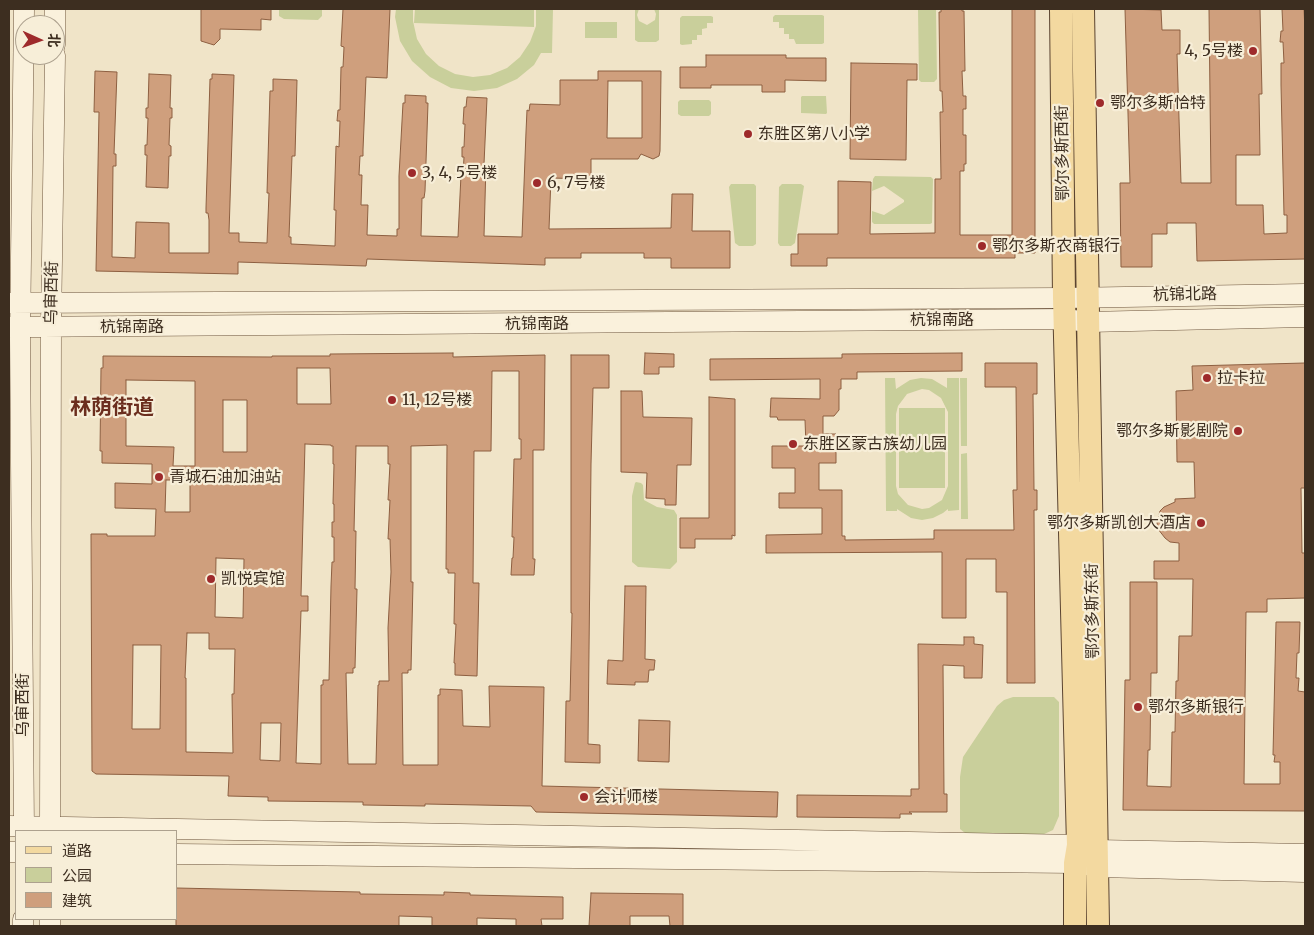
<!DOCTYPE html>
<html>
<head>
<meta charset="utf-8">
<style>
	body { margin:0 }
	#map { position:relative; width:1314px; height:935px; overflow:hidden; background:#f0e4c8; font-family:Merriweather,"Noto Sans SC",serif }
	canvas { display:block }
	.frame { position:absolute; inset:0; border:10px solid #3d2e20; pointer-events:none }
	.legend { position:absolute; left:15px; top:830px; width:162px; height:90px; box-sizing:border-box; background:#f7eed8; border:1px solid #ada18e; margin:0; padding:6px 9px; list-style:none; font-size:15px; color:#3d2e20 }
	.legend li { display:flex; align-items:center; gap:10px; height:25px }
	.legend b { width:25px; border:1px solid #ada18e }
	.north { position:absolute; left:15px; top:15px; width:50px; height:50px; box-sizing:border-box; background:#f7eed8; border:1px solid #ada18e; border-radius:50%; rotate:92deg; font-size:14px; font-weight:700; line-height:20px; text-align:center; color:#3d2e20 }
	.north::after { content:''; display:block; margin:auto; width:18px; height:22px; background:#9e2a2b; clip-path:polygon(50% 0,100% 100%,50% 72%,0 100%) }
</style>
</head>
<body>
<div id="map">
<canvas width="1314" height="935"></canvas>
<div class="frame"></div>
<ul class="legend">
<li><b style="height:6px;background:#f3d9a0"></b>道路</li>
<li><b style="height:14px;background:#c9cf9b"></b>公园</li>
<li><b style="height:14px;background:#cf9f7d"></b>建筑</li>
</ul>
<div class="north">北</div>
</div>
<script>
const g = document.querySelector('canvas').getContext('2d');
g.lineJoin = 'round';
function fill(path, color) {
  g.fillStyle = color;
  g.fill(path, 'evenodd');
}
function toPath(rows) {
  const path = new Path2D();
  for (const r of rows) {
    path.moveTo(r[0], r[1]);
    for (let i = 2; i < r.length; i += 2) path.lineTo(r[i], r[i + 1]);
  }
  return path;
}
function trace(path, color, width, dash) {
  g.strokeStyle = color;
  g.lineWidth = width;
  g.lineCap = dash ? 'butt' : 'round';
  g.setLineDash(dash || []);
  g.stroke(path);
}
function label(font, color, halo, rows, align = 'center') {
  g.font = font + ' Merriweather,"Noto Sans SC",serif';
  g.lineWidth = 4.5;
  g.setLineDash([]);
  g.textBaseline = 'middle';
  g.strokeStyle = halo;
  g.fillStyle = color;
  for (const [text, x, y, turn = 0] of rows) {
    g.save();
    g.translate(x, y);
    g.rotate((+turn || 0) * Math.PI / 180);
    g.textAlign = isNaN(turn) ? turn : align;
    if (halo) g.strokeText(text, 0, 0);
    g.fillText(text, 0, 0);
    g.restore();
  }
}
fill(toPath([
	[279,9,322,9,322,16,318,20,284,19,279,16],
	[396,9,413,9,413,21,417,39,426,54,439,66,455,74,473,77,490,75,507,68,520,57,530,42,536,26,536,9,553,9,552,53,541,53,534,65,517,79,497,88,474,91,451,88,430,77,412,61,400,41,395,17],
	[415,9,534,9,534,27,414,23],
	[635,9,639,9,637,15,639,21,647,25,655,20,656,14,654,9,659,9,659,40,656,42,638,42,635,40],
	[918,9,936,9,937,79,934,82,921,82,919,80],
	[775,15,822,15,824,16,824,43,822,44,796,44,794,39,789,39,789,34,784,34,784,28,779,28,779,22,773,22,773,17],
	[682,16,711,16,713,17,713,23,707,23,707,28,702,29,702,35,697,35,697,40,692,40,692,44,682,45,680,44,680,18],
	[585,22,617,22,617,38,585,38],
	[802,96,826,96,827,113,826,114,801,113,801,97],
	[680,100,709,100,711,102,711,114,709,116,681,116,678,114,678,102],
	[875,176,931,177,933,179,932,223,930,224,874,224,872,222,872,211,884,215,904,202,904,200,884,186,872,191,873,179],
	[731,184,754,184,756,186,756,244,753,246,739,246,735,243,729,187],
	[782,184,801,184,804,186,795,243,791,246,780,246,778,243,779,187],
	[885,378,895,378,896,389,910,380,921,378,932,379,947,388,947,378,959,378,959,510,948,511,948,509,943,513,933,518,922,520,911,518,897,509,897,511,886,511],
	[922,389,929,390,941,398,948,412,948,486,942,500,929,508,922,509,908,505,898,494,896,486,896,414,898,406,907,394],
	[960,378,967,378,967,446,961,446],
	[899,408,945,408,945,488,899,488],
	[967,453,968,519,961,519,961,454],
	[636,482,641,483,643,485,644,500,657,507,674,510,677,515,677,562,670,569,638,567,632,562,632,496,635,483],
	[1013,697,1054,697,1059,702,1059,816,1053,830,1042,835,965,833,960,829,960,777,963,757,997,706,1004,700]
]), '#c9cf9b');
const building = toPath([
	[201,9,271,9,271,20,261,19,261,30,220,29,220,39,214,45,201,41,201,9],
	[343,9,390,9,387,78,366,77,363,150,363,156,360,156,359,175,362,175,361,205,368,205,367,235,397,236,397,229,399,229,399,176,403,103,405,103,405,95,426,96,426,103,428,103,425,191,424,198,422,198,421,236,458,237,461,175,463,175,464,157,462,157,462,147,464,147,465,124,463,124,464,107,466,107,467,97,487,98,484,164,486,164,484,236,522,237,526,132,527,110,529,111,530,104,560,105,560,80,598,80,598,71,661,71,660,151,659,156,653,159,641,154,638,159,591,159,591,179,551,178,549,229,671,228,672,194,693,194,692,231,730,231,730,268,671,268,671,258,644,258,644,253,581,253,581,258,545,258,545,265,367,259,366,266,238,262,238,274,96,271,99,112,94,112,95,71,117,72,114,154,116,154,116,166,113,166,112,257,135,258,136,222,169,223,169,253,209,253,209,220,208,213,206,213,206,208,210,79,212,79,212,74,234,75,229,233,239,233,239,242,267,243,269,193,267,193,270,91,273,91,273,79,297,80,295,156,292,156,289,237,291,237,291,244,335,246,336,210,334,210,336,146,339,147,340,121,337,121,338,110,340,110,341,67,343,67,344,47,341,46,343,9],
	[608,81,642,81,642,138,607,138,608,81],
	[941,9,962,9,962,11,964,11,965,71,962,71,963,96,966,96,966,109,963,109,963,135,966,135,966,164,964,164,964,171,960,171,960,235,1012,235,1012,9,1035,9,1035,253,1015,253,1015,258,827,258,827,266,791,266,791,254,798,254,798,234,838,234,838,181,871,182,870,234,935,233,935,179,941,179,940,112,943,112,942,91,940,91,939,12,941,12,941,9],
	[1125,9,1161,10,1162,30,1180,30,1180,54,1177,54,1181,183,1211,183,1209,9,1260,9,1262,94,1259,94,1260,155,1236,155,1236,205,1263,205,1264,234,1287,233,1287,215,1284,215,1281,85,1281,63,1284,63,1283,42,1280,42,1281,31,1283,31,1282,9,1304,9,1305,31,1305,259,1197,261,1196,223,1167,223,1167,234,1152,234,1152,267,1121,267,1120,183,1130,183,1125,9],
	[706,55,786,55,786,58,826,58,826,81,785,80,785,92,762,92,762,85,711,85,711,88,680,88,680,67,706,67,706,55],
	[851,63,917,64,917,80,907,80,906,160,850,159,851,63],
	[149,74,171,75,170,108,172,108,172,118,170,118,169,145,171,146,171,156,169,156,168,188,146,187,147,155,145,155,145,145,147,145,148,118,146,118,146,108,148,108,149,74],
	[453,353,453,357,545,355,544,450,533,450,533,559,535,559,534,575,511,575,512,558,513,558,514,537,512,537,514,459,521,459,521,439,519,439,519,371,492,371,491,451,474,451,473,583,479,583,477,676,455,675,455,663,454,663,456,624,454,624,455,573,448,573,448,569,446,569,447,445,411,446,411,582,413,582,411,670,408,670,408,673,402,673,403,765,438,765,438,695,440,695,440,689,462,690,463,726,490,727,489,686,544,687,542,786,778,792,777,817,536,812,531,806,425,804,425,806,363,805,363,802,268,801,268,797,228,796,229,776,96,774,92,771,91,534,107,534,107,536,155,536,156,509,115,508,115,483,152,484,152,464,102,463,102,451,100,451,101,368,103,368,103,356,272,357,272,356,330,356,330,354,453,353],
	[297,368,330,368,331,404,297,404,297,368],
	[126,380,195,381,195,466,173,466,174,447,126,446,126,380],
	[223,400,247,400,247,452,223,452,223,400],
	[305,444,331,445,331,446,333,446,333,464,334,464,333,504,334,504,334,522,332,522,332,537,334,537,334,562,332,562,331,586,329,680,323,680,323,685,321,685,321,764,296,763,301,611,308,611,308,596,301,596,305,444],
	[356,446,388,446,388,464,390,464,388,500,390,500,388,539,390,539,391,572,388,628,389,681,379,681,379,685,378,685,376,764,348,764,346,673,353,673,353,668,355,668,357,589,355,589,356,531,354,531,356,446],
	[166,480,190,480,190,512,165,512,166,480],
	[216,558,244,559,243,618,215,617,216,558],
	[187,633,209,633,209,649,235,649,234,694,232,694,233,753,186,752,186,678,185,678,187,633],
	[133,645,161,645,160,729,132,729,133,645],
	[261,723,281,723,280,761,260,760,261,723],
	[645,353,674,354,674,367,659,367,659,374,644,374,645,353],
	[962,353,962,371,857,372,857,379,841,379,841,389,839,389,839,410,834,416,823,416,823,434,836,434,836,463,819,463,819,490,842,490,842,536,845,536,845,540,934,539,934,530,1014,530,1013,490,1017,490,1016,387,985,387,985,363,1037,363,1037,394,1033,394,1034,490,1037,490,1037,510,1034,510,1035,683,1007,683,1007,592,996,592,996,559,966,559,966,618,942,618,942,552,766,553,766,535,822,534,822,508,779,508,779,493,795,493,795,468,772,468,772,446,806,446,805,420,778,420,777,417,770,417,771,398,820,399,820,379,710,380,710,359,842,358,842,354,962,353],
	[571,355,609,355,609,388,593,388,591,464,588,744,600,745,600,763,565,762,566,701,570,701,572,613,571,613,571,355],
	[1305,363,1305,488,1301,488,1302,553,1305,553,1305,598,1267,599,1267,612,1246,612,1244,784,1280,784,1280,762,1274,762,1275,755,1273,755,1276,622,1300,622,1299,653,1297,653,1296,678,1299,678,1298,691,1305,692,1305,811,1123,810,1125,680,1130,680,1130,582,1157,582,1157,673,1151,673,1150,750,1148,750,1147,786,1171,787,1172,732,1175,732,1176,681,1178,681,1179,636,1192,636,1193,579,1154,579,1154,561,1179,561,1179,543,1170,542,1165,538,1158,529,1157,523,1160,511,1164,507,1175,502,1175,499,1195,498,1194,462,1177,462,1176,391,1193,390,1192,366,1305,363],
	[621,391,642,391,643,417,692,418,691,465,677,465,676,505,665,505,665,499,646,498,647,473,621,472,621,391],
	[709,397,735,399,735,536,732,535,732,539,695,539,695,548,680,548,680,518,709,518,709,397],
	[625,586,646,586,645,659,655,660,654,670,649,670,648,682,635,682,635,685,607,684,608,660,623,661,625,586],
	[964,637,974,637,974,644,983,645,982,678,964,678,964,666,943,665,944,794,947,794,947,812,909,812,912,814,900,814,900,818,797,817,797,795,911,796,911,789,919,789,918,644,964,645,964,637],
	[639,720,670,721,669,762,638,761,639,720],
	[176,888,360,892,360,894,444,895,444,892,470,893,470,895,563,897,563,919,541,919,542,926,516,926,516,919,477,918,477,926,432,926,432,917,399,916,399,926,176,926,176,888],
	[591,893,683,894,683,926,670,926,669,916,630,916,630,926,589,926,591,893]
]);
fill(building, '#cf9f7d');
trace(building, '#8d5f41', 1);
const secondary = toPath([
	[55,45,55,9],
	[9,303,1064,298,1305,294],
	[9,327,1065,319,1088,322,1305,317],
	[9,826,1078,845,1097,850,1305,854],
	[24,831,20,339,24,9],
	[50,831,51,327,55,55],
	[9,852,16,852],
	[176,854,1075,863,1098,867,1305,872],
	[23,919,23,926],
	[50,919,50,926]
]);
const primary = toPath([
	[1061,9,1064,298,1078,845,1075,863,1075,926],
	[1083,9,1098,926]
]);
trace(secondary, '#6f573f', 21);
trace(primary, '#5b4430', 24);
trace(secondary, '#faf1dc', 20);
trace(primary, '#f3d9a0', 22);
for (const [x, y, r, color] of [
	[1253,51,5,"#9e2a2b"],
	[1100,103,5,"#9e2a2b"],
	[748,134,5,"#9e2a2b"],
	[412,173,5,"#9e2a2b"],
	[537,183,5,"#9e2a2b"],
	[982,246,5,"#9e2a2b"],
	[1207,378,5,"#9e2a2b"],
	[392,400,5,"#9e2a2b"],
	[1238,431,5,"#9e2a2b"],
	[793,444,5,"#9e2a2b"],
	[159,477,5,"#9e2a2b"],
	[1201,523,5,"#9e2a2b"],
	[211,579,5,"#9e2a2b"],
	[1138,707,5,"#9e2a2b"],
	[584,797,5,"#9e2a2b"]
]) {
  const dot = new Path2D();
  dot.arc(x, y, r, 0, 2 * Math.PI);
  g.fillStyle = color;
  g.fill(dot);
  trace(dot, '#f7eed8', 2);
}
label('16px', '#3d2e20', '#f7eed8', [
	["4, 5号楼",1243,51,"right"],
	["鄂尔多斯恰特",1110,103],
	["东胜区第八小学",758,134],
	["3, 4, 5号楼",422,173],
	["6, 7号楼",547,183],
	["鄂尔多斯农商银行",992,246],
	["拉卡拉",1217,378],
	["11, 12号楼",402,400],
	["鄂尔多斯影剧院",1228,431,"right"],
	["东胜区蒙古族幼儿园",803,444],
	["青城石油加油站",169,477],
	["鄂尔多斯凯创大酒店",1191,523,"right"],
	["凯悦宾馆",221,579],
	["鄂尔多斯银行",1148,707],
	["会计师楼",594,797]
], 'left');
label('16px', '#3d2e20', '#f7eed8', [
	["鄂尔多斯西街",1063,153,-91],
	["乌审西街",52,293,-89],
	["杭锦北路",1185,295,-1],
	["杭锦南路",942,320],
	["杭锦南路",537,324],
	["杭锦南路",132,327],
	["鄂尔多斯东街",1093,611,-91],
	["乌审西街",23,705,-90]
]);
label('bold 21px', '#6b2e1e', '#f7eed8', [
	["林荫街道",112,408]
]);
</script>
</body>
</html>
